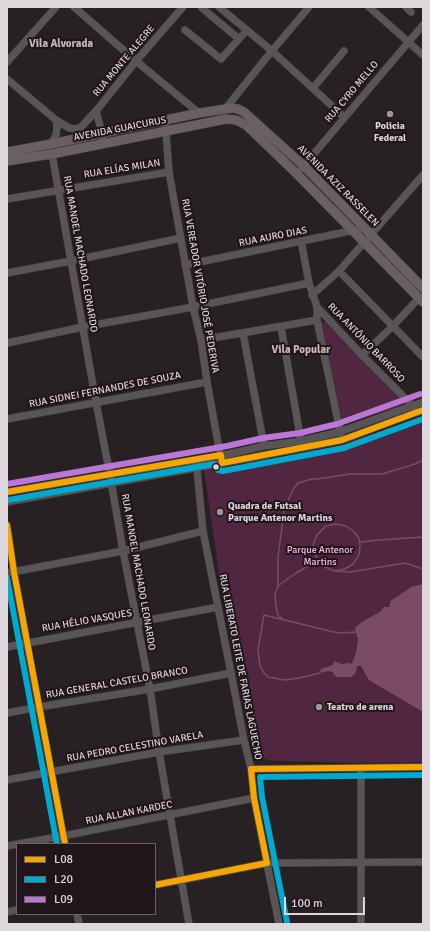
<!DOCTYPE html>
<html>
<head>
<meta charset="utf-8">
<style>
	body { margin:0 }
	#map { position:relative; width:430px; height:931px; overflow:hidden; background:#272124; font-family:Signika,sans-serif }
	canvas { display:block }
	.frame { position:absolute; inset:0; border:8px solid #ddd6da; pointer-events:none }
	.legend { position:absolute; left:16px; top:843px; width:140px; height:72px; box-sizing:border-box; background:#20151b; border:1px solid #6c6267; margin:0; padding:5px 7px; list-style:none; font-size:12px; color:#ddd6da }
	.legend li { display:flex; align-items:center; gap:8px; height:20px }
	.legend b { width:20px; border:1px solid #6c6267 }
	.scale { position:absolute; left:284px; top:897px; width:81px; height:18px; box-sizing:border-box; border:2px solid #ddd6da; border-top:0; padding-left:5px; font-size:12px; line-height:14px; white-space:nowrap; color:#ddd6da; -webkit-text-stroke:3px #20151b; paint-order:stroke }
</style>
</head>
<body>
<div id="map">
<canvas width="430" height="931"></canvas>
<div class="frame"></div>
<ul class="legend">
<li><b style="height:5px;background:#f7a600"></b>L08</li>
<li><b style="height:5px;background:#00a9ce"></b>L20</li>
<li><b style="height:5px;background:#ba77d6"></b>L09</li>
</ul>
<div class="scale">100 m</div>
</div>
<script>
const g = document.querySelector('canvas').getContext('2d');
g.lineJoin = 'round';
function fill(path, color) {
  g.fillStyle = color;
  g.fill(path, 'evenodd');
}
function toPath(rows) {
  const path = new Path2D();
  for (const r of rows) {
    path.moveTo(r[0], r[1]);
    for (let i = 2; i < r.length; i += 2) path.lineTo(r[i], r[i + 1]);
  }
  return path;
}
function trace(path, color, width, dash) {
  g.strokeStyle = color;
  g.lineWidth = width;
  g.lineCap = dash ? 'butt' : 'round';
  g.setLineDash(dash || []);
  g.stroke(path);
}
function label(font, color, halo, rows, align = 'center') {
  g.font = font + ' Signika,sans-serif';
  g.lineWidth = 4;
  g.setLineDash([]);
  g.textBaseline = 'middle';
  g.strokeStyle = halo;
  g.fillStyle = color;
  for (const [text, x, y, turn = 0] of rows) {
    g.save();
    g.translate(x, y);
    g.rotate((+turn || 0) * Math.PI / 180);
    g.textAlign = isNaN(turn) ? turn : align;
    if (halo) g.strokeText(text, 0, 0);
    g.fillText(text, 0, 0);
    g.restore();
  }
}
fill(toPath([
	[323,322,326,323,330,326,407,405,343,424,321,327,321,323],
	[423,416,423,762,359,763,274,761,255,757,249,739,224,607,204,469,219,467,238,468,332,448]
]), '#502641');
fill(toPath([
	[423,584,423,712,369,680,361,666,357,666,356,672,352,677,337,677,334,675,333,672,328,671,320,673,321,669,333,665,334,661,342,664,349,663,352,664,356,653,358,640,355,628,358,625,365,620,380,612,384,607,389,607,391,600,394,599,411,587]
]), '#7b4a67');
trace(toPath([
	[360,542,379,540,423,537],
	[334,571,345,569,353,564,359,555,360,545,359,538,353,531,346,526,336,524,326,526,317,535,313,545,316,556,323,566,334,571,350,572,405,563,423,569],
	[278,586,278,557,284,511,292,491,298,483,312,479,316,479,351,474,382,474,415,464,423,460],
	[282,619,278,615,276,607,275,595,278,586,296,573,318,560],
	[320,673,299,678,285,680,268,677,264,673,260,666,258,650,264,615,334,632,340,633,356,632]
]), '#7b4a67', 1.5);
const minor = toPath([
	[74,7,136,61,199,113],
	[219,7,272,51,344,117],
	[369,7,423,55],
	[406,7,411,12],
	[202,8,239,39],
	[185,30,221,59,247,30],
	[7,62,56,7],
	[7,79,56,120,69,128,75,129,81,127,96,111,136,61,183,7],
	[313,88,344,51],
	[226,108,266,58,309,7],
	[96,111,102,133,103,143],
	[165,120,169,172,193,307,201,340,207,382,221,459],
	[51,144,56,135,57,127,56,120],
	[52,154,96,402,110,475,123,551,150,689,159,752,189,924],
	[301,169,423,25],
	[7,199,169,172],
	[301,241,309,283,317,307,317,320,341,436],
	[185,265,365,228],
	[339,271,423,357],
	[7,273,71,261,181,238],
	[312,295,339,271,368,238,423,175],
	[317,307,362,355,413,406,414,409],
	[281,327,301,441],
	[243,333,264,446],
	[201,340,317,320],
	[7,343,83,327,193,307,309,283],
	[362,355,392,327,419,298],
	[7,419,207,382],
	[196,460,203,531,231,673,244,740,251,769,254,798,279,924],
	[7,492,229,454,264,446,301,441,339,432,423,402],
	[7,502,250,458,342,440,423,410],
	[7,525,14,572,27,643,65,844],
	[7,573,123,551,203,531],
	[7,647,218,607],
	[7,713,39,707,150,689,231,673],
	[251,769,423,767],
	[7,780,159,752,244,740],
	[7,846,63,836,254,798],
	[155,885,182,880,267,863,423,862],
	[7,912,17,910],
	[77,914,79,924],
	[361,924,361,768]
]);
const major = toPath([
	[7,152,51,144,199,113,232,108,238,109,244,112,304,166,423,288],
	[7,161,52,154,226,119,236,120,246,125,296,173,423,302]
]);
trace(minor, '#413c3f', 8);
trace(major, '#413c3f', 10);
trace(minor, '#595456', 7);
trace(major, '#686065', 9);
trace(toPath([
	[7,492,221,455,222,463,342,440,423,410],
	[7,525,14,572,65,844],
	[155,885,267,863,254,798,251,769,423,767]
]), '#f7a600', 6);
trace(toPath([
	[8,500,214,464,218,470,223,471,344,448,423,419],
	[7,578,57,844],
	[287,922,262,797,260,777,423,775]
]), '#00a9ce', 6);
trace(toPath([
	[7,484,227,446,263,438,300,433,337,424,420,394]
]), '#ba77d6', 6);
for (const [x, y, r, color] of [
	[390,114,4,"#9d979a"],
	[216,467,3.5,"#ddd6da"],
	[220,512,4,"#9d979a"],
	[319,707,4,"#9d979a"]
]) {
  const dot = new Path2D();
  dot.arc(x, y, r, 0, 2 * Math.PI);
  g.fillStyle = color;
  g.fill(dot);
  trace(dot, '#20151b', 1.5);
}
label('10px', '#ddd6da', '#20151b', [
	["RUA MONTE ALEGRE",124,61,-50],
	["RUA CYRO MELLO",352,92,-50],
	["AVENIDA GUAICURUS",120,129,-11],
	["RUA ELÍAS MILAN",122,169,-9],
	["AVENIDA AZIZ RASSELEN",338,186,45],
	["RUA AURO DIAS",273,237,-11],
	["RUA MANOEL MACHADO LEONARDO",80,254,80],
	["RUA VEREADOR VITÓRIO JOSÉ PEDERIVA",200,286,80],
	["RUA ANTÔNIO BARROSO",366,343,46],
	["RUA SIDNEI FERNANDES DE SOUZA",105,390,-11],
	["RUA MANOEL MACHADO LEONARDO",138,572,80],
	["RUA HÉLIO VASQUES",87,621,-10],
	["RUA LIBERATO LEITE DE FARIAS LAGUECHO",240,667,79],
	["RUA GENERAL CASTELO BRANCO",117,683,-10],
	["RUA PEDRO CELESTINO VARELA",135,747,-10],
	["RUA ALLAN KARDEC",129,813,-11]
]);
label('bold 10px', '#ddd6da', '#20151b', [
	["Policia",390,126,"center"],
	["Federal",390,138,"center"],
	["Quadra de Futsal",228,506],
	["Parque Antenor Martins",228,518],
	["Teatro de arena",327,707]
], 'left');
label('10px', '#fdbbe2', '#20151b', [
	["Parque Antenor",320,550],
	["Martins",320,562]
]);
label('bold 11px', '#c9bac2', '#20151b', [
	["Vila Alvorada",61,44],
	["Vila Popular",301,350]
]);
</script>
</body>
</html>
